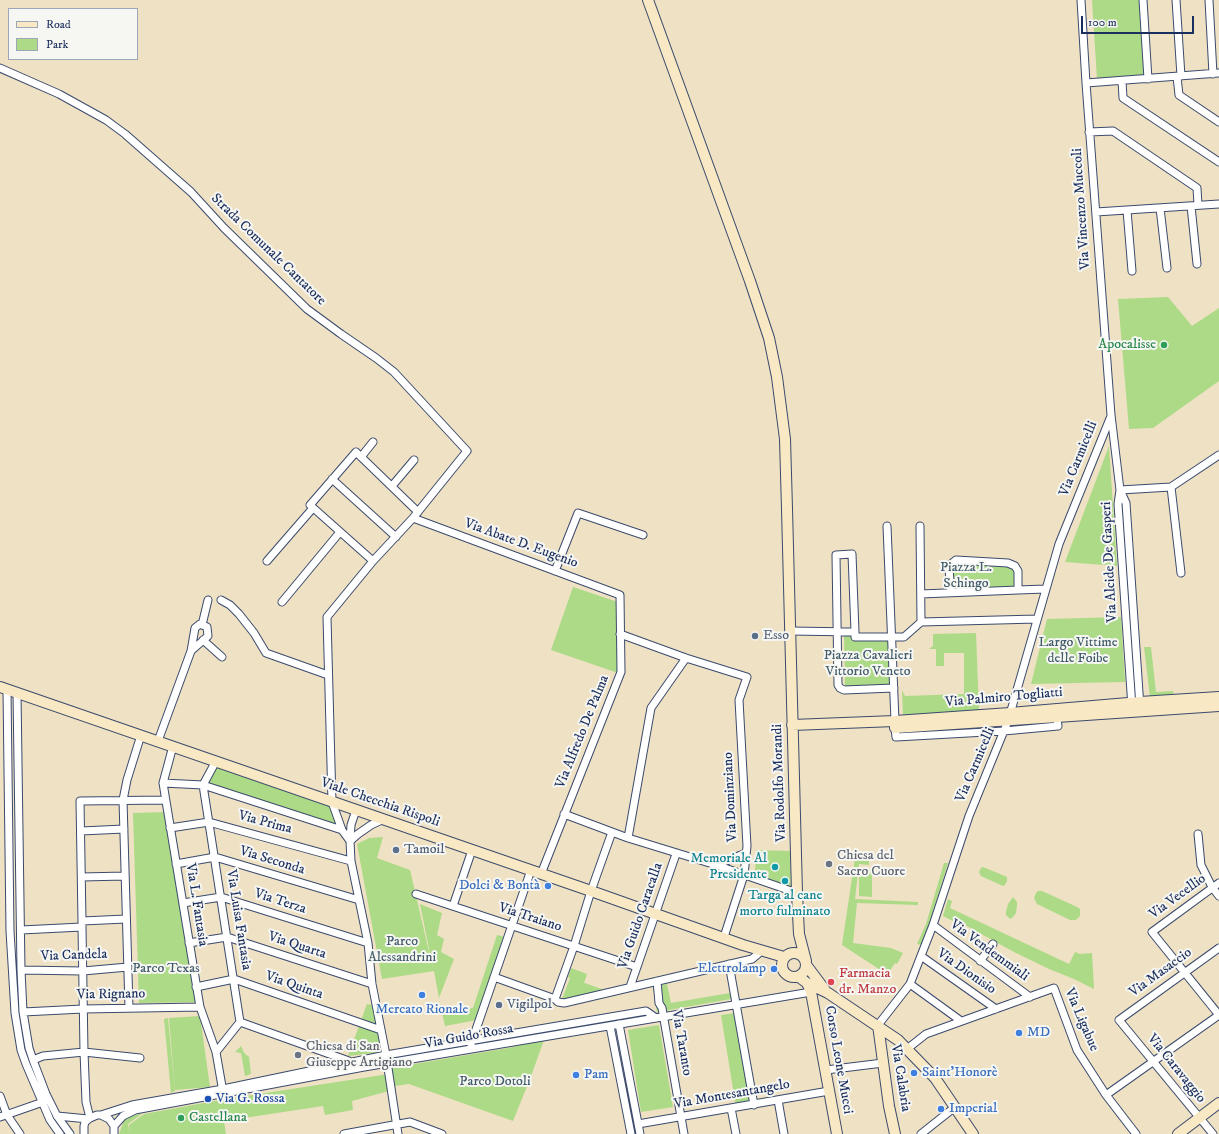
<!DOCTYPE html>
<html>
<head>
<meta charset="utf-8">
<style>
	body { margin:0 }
	#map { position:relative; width:1219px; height:1134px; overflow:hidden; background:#efe1c3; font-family:"IM FELL DW Pica",serif }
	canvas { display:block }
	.legend { position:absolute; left:8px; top:8px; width:130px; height:52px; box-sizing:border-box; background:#f6f6f2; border:1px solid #9ea6b7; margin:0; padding:5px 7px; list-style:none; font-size:12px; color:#1b2f5e }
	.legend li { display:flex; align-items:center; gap:8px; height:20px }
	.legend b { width:20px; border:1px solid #9ea6b7 }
	.scale { position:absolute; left:1081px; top:16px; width:113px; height:18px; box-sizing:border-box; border:2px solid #1b2f5e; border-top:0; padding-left:5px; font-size:12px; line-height:14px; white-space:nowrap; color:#1b2f5e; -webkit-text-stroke:3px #f6f6f2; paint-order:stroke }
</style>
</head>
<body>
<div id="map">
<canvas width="1219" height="1134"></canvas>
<ul class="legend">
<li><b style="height:5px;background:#f8e8c3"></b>Road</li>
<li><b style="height:11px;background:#acda87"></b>Park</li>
</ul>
<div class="scale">100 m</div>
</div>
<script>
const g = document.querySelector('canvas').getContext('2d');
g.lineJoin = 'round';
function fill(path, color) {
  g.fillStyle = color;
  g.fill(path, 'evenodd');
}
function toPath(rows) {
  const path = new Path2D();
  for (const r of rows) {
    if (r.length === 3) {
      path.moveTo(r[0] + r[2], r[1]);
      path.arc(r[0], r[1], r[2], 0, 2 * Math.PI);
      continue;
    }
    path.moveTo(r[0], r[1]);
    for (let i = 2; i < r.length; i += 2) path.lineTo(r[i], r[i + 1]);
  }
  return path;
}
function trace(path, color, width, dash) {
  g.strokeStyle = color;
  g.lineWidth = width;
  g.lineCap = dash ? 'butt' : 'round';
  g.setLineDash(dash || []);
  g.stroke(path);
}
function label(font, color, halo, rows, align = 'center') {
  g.font = font + ' "IM FELL DW Pica",serif';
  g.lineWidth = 4;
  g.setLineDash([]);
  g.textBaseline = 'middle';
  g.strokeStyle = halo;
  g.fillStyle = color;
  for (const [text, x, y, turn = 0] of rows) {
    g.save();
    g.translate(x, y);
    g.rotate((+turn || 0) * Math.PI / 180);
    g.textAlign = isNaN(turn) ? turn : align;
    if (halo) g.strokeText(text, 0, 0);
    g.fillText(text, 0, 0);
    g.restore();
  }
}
fill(toPath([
	[1092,0,1139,0,1145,75,1097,79],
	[1168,297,1192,326,1219,308,1219,381,1153,428,1129,429,1118,299],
	[1109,446,1117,566,1065,562],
	[956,560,1015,566,1018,590,951,592,951,564],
	[573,587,618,602,618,673,551,650],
	[1121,617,1125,682,1031,684,1047,619],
	[976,633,979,710,903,716,902,690,905,696,964,694,964,653,944,653,944,666,936,666,936,649,929,649,933,646,933,634],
	[844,634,852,634,852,641,891,641,892,686,845,687],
	[1144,647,1151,647,1156,692,1173,691,1174,696,1150,697],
	[217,763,330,803,338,826,206,783],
	[168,812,199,1002,139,1003,133,813],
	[383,837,377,858,410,870,433,969,420,904,442,913,437,935,444,939,441,952,454,959,439,998,434,971,382,979,357,844,369,838],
	[756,850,790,851,791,889,755,877],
	[855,858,869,859,869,865,859,864,855,899,918,902,918,905,857,903,853,943,891,948,903,953,897,964,895,963,889,972,885,969,882,971,842,945],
	[944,863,948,863,929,924,921,945,917,944,926,924],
	[983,867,1007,877,1007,881,1005,885,1003,886,981,876,979,872,981,868],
	[859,869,872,870,872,897,859,896],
	[1038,891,1042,891,1077,907,1080,909,1080,916,1076,920,1070,920,1037,904,1034,898,1036,893],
	[1013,897,1017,902,1017,905,1016,913,1013,917,1010,919,1006,915,1006,912,1008,904],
	[948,899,952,901,950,908,1069,964,1075,952,1080,954,1092,953,1094,989,1074,979,1049,969,1014,952,956,920,953,921,943,916],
	[497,935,505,937,477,1020,445,1026,442,1013,473,1008],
	[571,968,587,974,584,983,579,981,607,991,561,1002,570,978,568,977],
	[667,984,671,1003,730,993,731,999,669,1010,667,1011,657,1013,653,987],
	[367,1004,373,1005,383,1052,348,1056],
	[735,1013,752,1104,736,1107,721,1015],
	[200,1016,210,1087,175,1090,169,1018],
	[168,1018,175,1091,171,1093,164,1019],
	[659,1025,673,1107,641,1112,628,1030],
	[544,1040,530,1079,513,1121,409,1084,395,1086,391,1068,508,1048],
	[241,1046,244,1053,249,1057,251,1074,245,1076,241,1053,235,1052],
	[389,1074,389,1091,352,1101,353,1110,325,1115,323,1106,224,1121,226,1134,130,1134,129,1125,144,1114,220,1100],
	[143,1113,128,1124,130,1134,119,1134,124,1120,129,1117]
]), '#acda87');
const street = toPath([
	[1081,0,1086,83,1111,415,1120,490,1126,503,1140,707],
	[1143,0,1148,79],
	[1176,0,1181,76],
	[1209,0,1213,74],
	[0,68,59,94,106,120,125,134,191,192,224,228,307,309,341,334,376,358,394,372,467,451,413,518,373,561,327,617,332,802,342,830,350,841],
	[1177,77,1179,95,1219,122],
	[1122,81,1123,98,1219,162],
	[1086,83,1219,73],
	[1089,132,1113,131,1197,188,1198,205],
	[1191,206,1197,264],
	[1160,208,1167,268],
	[1127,210,1132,271],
	[1096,212,1219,204],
	[361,457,373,442],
	[332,479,396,537],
	[392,486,414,460],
	[1171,487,1181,573],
	[1120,490,1118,504,1132,707],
	[1120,490,1171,487,1219,455],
	[413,518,620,595,621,672,541,874],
	[887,526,895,721],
	[920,526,921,622],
	[267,561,313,508],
	[373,561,310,505,356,452,418,512],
	[555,571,578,513,643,535],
	[1018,590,1045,589],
	[921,594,1018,590,1018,571,1015,566,1008,563,956,560,951,564,949,569,951,592],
	[221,600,230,605,239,614,254,633,266,653,328,675],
	[282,602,340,532],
	[202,625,208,600],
	[790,631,855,632,855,637,904,637,921,622,1037,619],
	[855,632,852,554,836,555,838,685,840,688,844,690,894,688],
	[620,634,686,658,747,677,739,700,747,846,744,875,724,937],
	[203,640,222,657],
	[7,690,10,931,15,1013,21,1050,26,1064,50,1120,60,1134],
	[17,693,21,970,23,1012,29,1048,33,1060,46,1094,57,1116,70,1134],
	[895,728,896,737,1004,731,1058,726,1056,712],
	[158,741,191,651,195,628,200,624,207,627,208,636,191,651],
	[216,761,203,785,163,783,200,1007,216,1052,223,1092],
	[163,783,173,746],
	[356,810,351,825,350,841,351,861,368,943,372,984,386,1055,398,1134],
	[564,814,628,838,716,865,797,893],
	[170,828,209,822,351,861],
	[81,831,124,829],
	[1198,834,1201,865,1212,887,1219,896],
	[628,838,651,708,686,658],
	[350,841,358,834,371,825,384,819],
	[176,864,215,857,359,900],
	[716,865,746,853],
	[82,877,125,876],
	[1219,883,1152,932,1219,1015],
	[416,894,637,967],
	[183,903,221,897,368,943],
	[453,906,472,850],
	[82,921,80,801,165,800],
	[933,925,1030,997],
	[82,927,84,1052,86,1102,90,1118],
	[21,930,82,927,82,921,126,919],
	[189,943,227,937,372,984],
	[921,956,996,1009],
	[980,961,993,944],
	[729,964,754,1105],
	[21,970,83,971,128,967],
	[494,977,555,999,558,1002,564,1003,752,959,758,954],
	[657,981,659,1003,662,1008,684,1134],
	[910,984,961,1021],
	[196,987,234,979,381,1030],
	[630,987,676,854],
	[555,999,574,946,591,891,612,832],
	[129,1008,123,800,127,780,141,735],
	[23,1012,83,1009,200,1007],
	[240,1022,349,1061],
	[619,1024,640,1134],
	[878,1025,910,984,933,925,969,816,1008,721,1059,544,1111,416],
	[610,1026,631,1134],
	[471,1044,531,870],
	[907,1049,926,1034,1054,988,1077,1050,1106,1095,1136,1134],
	[216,1052,240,1022,203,785,342,830],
	[33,1060,43,1056,84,1052,140,1058],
	[826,1070,883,1063],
	[1106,1095,1219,1015],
	[0,1096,7,1115,20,1134],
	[778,1100,784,1134],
	[731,1108,736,1134],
	[101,1115,132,1105,223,1089,386,1055,646,1011,656,1018],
	[57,1116,88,1119],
	[0,1117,46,1101],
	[638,1124,829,1091],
	[114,1126,123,1116,135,1110,364,1067,811,992],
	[84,1134,84,1126,85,1122,90,1118,97,1115,101,1115,109,1119,114,1126,114,1134],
	[344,1134,410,1122,442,1134],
	[921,1134,955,1107],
	[1213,1134,1119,1020,1219,948]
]);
const secondary = toPath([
	[648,0,750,281,769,338,777,377,785,439,787,509,797,893,799,934,806,961],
	[0,687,591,891,743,945,784,957],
	[895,721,895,728,1219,706],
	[792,725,895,721,1010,713,1140,702,1219,697],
	[794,965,12],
	[807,966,825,990],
	[799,977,807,983,828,993,898,1040,935,1078,973,1134],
	[807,983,811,992,837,1134],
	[878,1025,889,1106,895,1134],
	[1178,1134,1219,1103]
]);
trace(street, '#3b4a6d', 9);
trace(secondary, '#3b4a6d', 12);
trace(street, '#fff', 7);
trace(secondary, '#f8e8c3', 10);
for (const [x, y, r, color] of [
	[1164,345,4,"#2e9e5b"],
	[755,636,4,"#5c6f8a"],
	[396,850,4,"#5c6f8a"],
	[829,864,4,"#6b7280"],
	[775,867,4,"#0f9aa8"],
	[785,881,4,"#0f9aa8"],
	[548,886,4,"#3f7fe0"],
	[774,969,4,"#3f7fe0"],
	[831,982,4,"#e0444e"],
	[422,995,4,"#3f7fe0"],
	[499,1005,4,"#5c6f8a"],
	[1019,1033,4,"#3f7fe0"],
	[298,1055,4,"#6b7280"],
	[914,1073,4,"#3f7fe0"],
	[576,1075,4,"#3f7fe0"],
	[208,1099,4,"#1a4fb4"],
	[941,1109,4,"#3f7fe0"],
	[181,1118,4,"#2e9e5b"]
]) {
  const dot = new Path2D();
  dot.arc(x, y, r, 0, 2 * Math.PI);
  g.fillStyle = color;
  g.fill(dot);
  trace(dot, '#f6f6f2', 1.5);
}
label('14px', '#1b2f5e', '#f6f6f2', [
	["Via Vincenzo Muccoli",1082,209,-94],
	["Strada Comunale Cantatore",268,250,44],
	["Via Carmicelli",1079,459,-68],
	["Via Abate D. Eugenio",521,544,20],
	["Via Alcide De Gasperi",1110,562,-93],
	["Via Palmiro Togliatti",1004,698,-5],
	["Via Alfredo De Palma",583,732,-68],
	["Via Carmicelli",976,765,-67],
	["Via Rodolfo Morandi",780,783,-92],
	["Via Dominziano",731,797,-93],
	["Viale Checchia Rispoli",380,803,19],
	["Via Prima",265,823,15],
	["Via Seconda",272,861,17],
	["Via Vecellio",1178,897,-36],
	["Via Terza",280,902,18],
	["Via L. Fantasia",196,905,81],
	["Via Guido Caracalla",641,916,-71],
	["Via Traiano",530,918,18],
	["Via Luisa Fantasia",238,920,81],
	["Via Quarta",297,946,18],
	["Via Vendemmiali",989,951,36],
	["Via Candela",74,956,-2],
	["Via Dionisio",966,972,35],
	["Via Masaccio",1161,973,-36],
	["Via Quinta",294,986,19],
	["Via Rignano",111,995,-1],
	["Via Ligabue",1081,1020,67],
	["Via Guido Rossa",469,1037,-10],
	["Via Taranto",681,1043,80],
	["Corso Leone Mucci",838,1060,80],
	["Via Caravaggio",1176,1069,51],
	["Via Calabria",900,1078,81],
	["Via Montesantangelo",732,1095,-10]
]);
label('14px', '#27864d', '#f6f6f2', [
	["Apocalisse",1156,345],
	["Castellana",189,1118,"left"]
], 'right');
label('14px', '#3f5a68', '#f6f6f2', [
	["Piazza L.",966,568],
	["Schingo",966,584],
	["Largo Vittime",1078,643],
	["delle Foibe",1078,659],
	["Piazza Cavalieri",868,656],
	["Vittorio Veneto",868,672],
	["Parco",402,942],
	["Alessandrini",402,958],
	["Parco Texas",166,969],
	["Parco Dotoli",495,1082]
]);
label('14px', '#4e5e75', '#f6f6f2', [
	["Esso",763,636],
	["Tamoil",404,850],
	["Vigilpol",507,1005]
], 'left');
label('14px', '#5b616d', '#f6f6f2', [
	["Chiesa del",837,856],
	["Sacro Cuore",837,872],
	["Chiesa di San",306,1047],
	["Giuseppe Artigiano",306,1063]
], 'left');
label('14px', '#0d838f', '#f6f6f2', [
	["Memoriale Al",767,859],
	["Presidente",767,875],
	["Targa al cane",785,896,"center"],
	["morto fulminato",785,912,"center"]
], 'right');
label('14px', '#366cbe', '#f6f6f2', [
	["Dolci & Bontà",540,886,"right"],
	["Elettrolamp",766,969,"right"],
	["Mercato Rionale",422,1010,"center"],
	["MD",1027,1033],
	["Saint'Honorè",922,1073],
	["Pam",584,1075],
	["Imperial",949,1109]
], 'left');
label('14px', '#be3a42', '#f6f6f2', [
	["Farmacia",839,974],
	["dr. Manzo",839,990]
], 'left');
label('14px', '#164399', '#f6f6f2', [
	["Via G. Rossa",216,1099]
], 'left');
</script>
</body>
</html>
